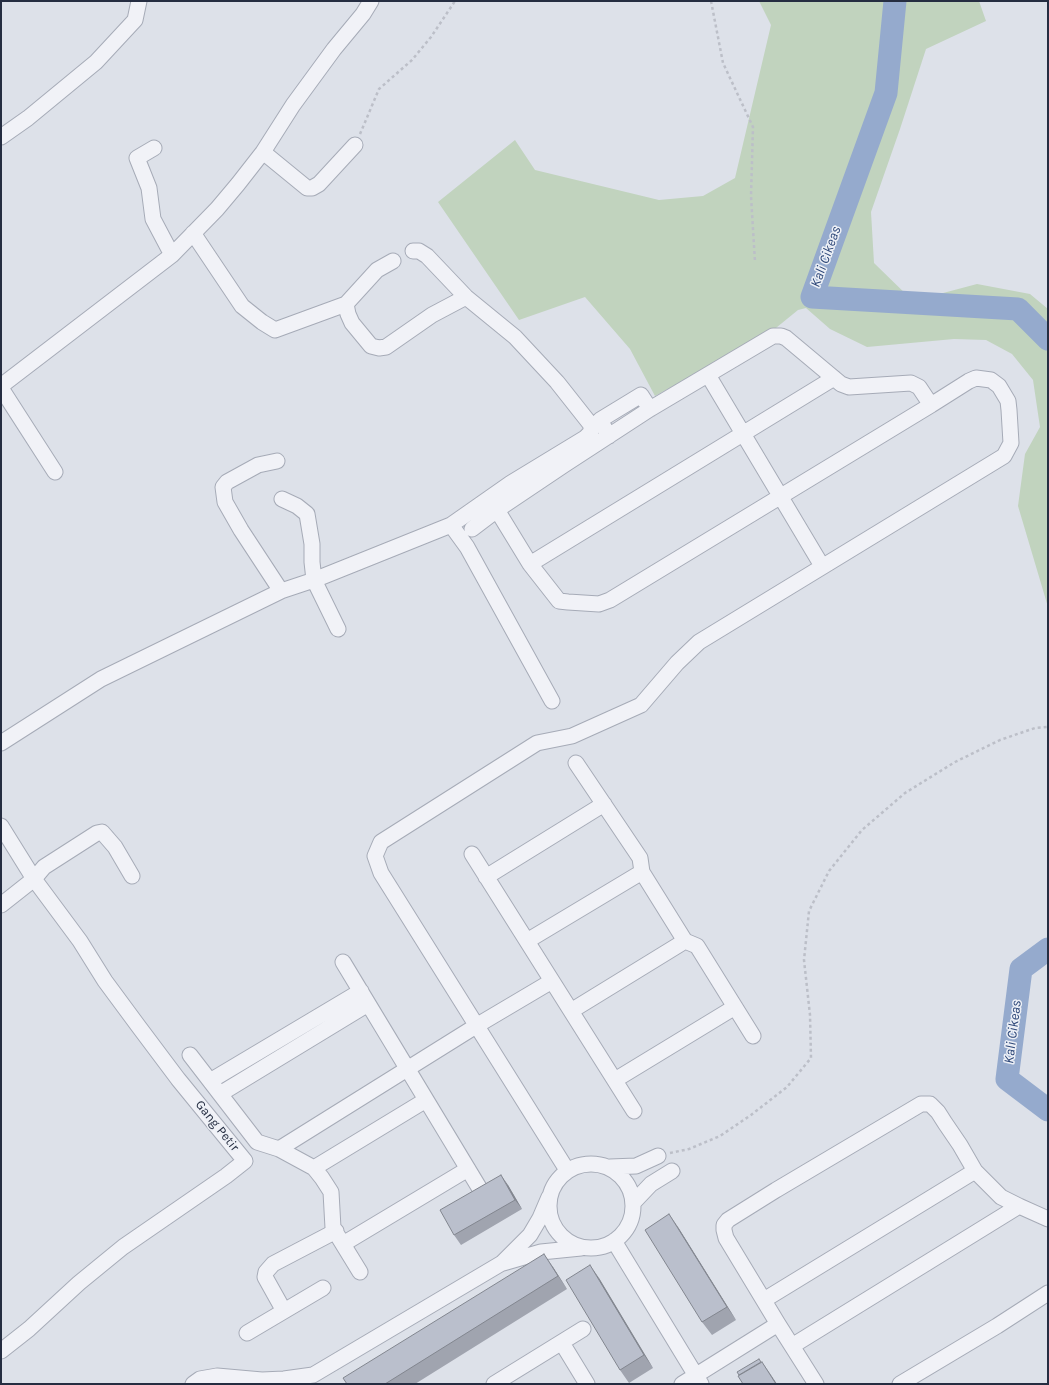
<!DOCTYPE html>
<html>
<head>
<meta charset="utf-8">
<style>
	body { margin:0 }
	#map { position:relative; width:1049px; height:1385px; overflow:hidden; background:#dde1e9; font-family:Karla,sans-serif }
	canvas { display:block }
	.frame { position:absolute; inset:0; border:2px solid #252d41; pointer-events:none }
</style>
</head>
<body>
<div id="map">
<canvas width="1049" height="1385"></canvas>
<div class="frame"></div>
</div>
<script>
const g = document.querySelector('canvas').getContext('2d');
g.lineJoin = 'round';
function fill(path, color) {
  g.fillStyle = color;
  g.fill(path, 'evenodd');
}
function toPath(rows) {
  const path = new Path2D();
  for (const r of rows) {
    if (r.length === 3) {
      path.moveTo(r[0] + r[2], r[1]);
      path.arc(r[0], r[1], r[2], 0, 2 * Math.PI);
      continue;
    }
    path.moveTo(r[0], r[1]);
    for (let i = 2; i < r.length; i += 2) path.lineTo(r[i], r[i + 1]);
  }
  return path;
}
function trace(path, color, width, dash) {
  g.strokeStyle = color;
  g.lineWidth = width;
  g.lineCap = dash ? 'butt' : 'round';
  g.setLineDash(dash || []);
  g.stroke(path);
}
function label(font, color, halo, rows, align = 'center') {
  g.font = font + ' Karla,sans-serif';
  g.lineWidth = 3;
  g.setLineDash([]);
  g.textBaseline = 'middle';
  g.strokeStyle = halo;
  g.fillStyle = color;
  for (const [text, x, y, turn = 0] of rows) {
    g.save();
    g.translate(x, y);
    g.rotate((+turn || 0) * Math.PI / 180);
    g.textAlign = isNaN(turn) ? turn : align;
    if (halo) g.strokeText(text, 0, 0);
    g.fillText(text, 0, 0);
    g.restore();
  }
}
fill(toPath([
	[759,1,979,1,986,21,926,49,900,129,871,212,874,263,913,301,977,284,1030,294,1048,309,1048,607,1018,506,1025,454,1040,427,1033,380,1012,354,986,340,954,339,867,347,830,329,806,308,798,310,771,332,655,396,630,349,585,297,519,320,438,202,515,140,535,170,659,200,703,196,735,178,771,25]
]), '#c1d3be');
trace(toPath([
	[895,1,886,93,812,297,1018,309,1048,339],
	[1048,949,1021,969,1007,1079,1048,1110]
]), '#95aacd', 23);
const minor = toPath([
	[1,137,28,118,96,62,135,20,139,1],
	[154,148,137,158,149,188,153,219,172,255],
	[263,152,307,188,312,188,319,184,355,145],
	[193,233,242,306,262,322,275,330,346,304,377,270,393,261],
	[346,304,348,314,352,323,371,346,379,348,386,347,432,315,466,297],
	[708,375,822,566],
	[1,386,172,255,217,209,238,184,263,152,293,105,334,49,363,14,371,1],
	[1,388,55,472],
	[609,436,600,420,641,395,650,409],
	[277,461,258,465,227,482,223,487,225,502,241,530,281,591],
	[282,499,297,506,307,514,312,544,312,562,314,580,338,629],
	[497,510,530,564,559,601,568,602,599,604,610,600,931,405],
	[451,525,467,547,552,701],
	[472,529,497,510,564,465,650,409,773,336,781,336,786,338,841,384,849,387,911,383,919,387,931,405,969,381,976,378,991,380,999,386,1008,401,1009,410,1011,443,1004,456,699,642,677,663,641,705,572,736,537,743,381,842,375,856,381,873,567,1170],
	[530,564,834,378],
	[1,743,101,679,281,591,314,580,451,525,511,483,585,438,591,432,591,425,557,382,515,337,466,297,427,256,419,251,413,251],
	[576,763,640,858,642,872,685,941,697,946,753,1036],
	[1,826,34,879,1,905],
	[472,854,634,1111],
	[486,877,604,804],
	[527,941,642,872],
	[343,962,483,1194],
	[571,1011,685,941],
	[190,1055,257,1142,279,1149,314,1168,322,1178,331,1192,333,1228,360,1272],
	[615,1080,735,1007],
	[210,1081,361,991],
	[220,1094,368,1004],
	[279,1149,476,1026,552,981],
	[591,1206,42],
	[610,1167,636,1166,658,1156],
	[314,1168,426,1100],
	[633,1203,651,1184,672,1171],
	[1019,1206,1048,1219],
	[614,1241,701,1384],
	[343,1244,468,1169],
	[503,1263,541,1252,581,1248],
	[764,1300,975,1171],
	[284,1311,265,1277,266,1272,273,1264,336,1231],
	[247,1333,323,1288],
	[562,1343,587,1384],
	[792,1346,1019,1206,1001,1197,975,1171,960,1145,945,1123,938,1112,930,1104,921,1104,776,1190,728,1220,724,1225,724,1230,726,1238,778,1324,816,1384],
	[1,1351,29,1329,79,1283,123,1247,226,1176,245,1161,178,1079,139,1027,105,981,80,941,34,879,44,867,97,833,102,832,115,847,132,876],
	[193,1384,200,1379,217,1376,262,1380,284,1379,313,1375,502,1263,530,1235,540,1218,549,1197],
	[494,1384,583,1329],
	[682,1384,778,1324],
	[900,1384,997,1326,1048,1293]
]);
trace(minor, '#a6abb7', 17);
trace(toPath([
	[711,1,723,63,753,127,751,196,755,262],
	[360,134,379,89,412,60,431,37,455,1],
	[670,1153,689,1149,720,1136,751,1115,787,1087,811,1058,810,1015,804,960,809,911,829,871,862,830,905,793,955,762,1000,740,1035,728,1048,727]
]), '#bcbfc8', 2.5, [3, 3]);
trace(minor, '#f1f2f7', 15);
fill(toPath([
	[508,1185,522,1209,461,1245,454,1235],
	[678,1227,736,1320,712,1335,702,1322],
	[553,1267,567,1289,415,1384,347,1384],
	[599,1278,653,1368,629,1383,620,1370]
]), '#a0a4af');
fill(toPath([
	[501,1175,508,1185,522,1209,515,1200],
	[669,1214,678,1227,736,1320,727,1307],
	[544,1254,553,1267,567,1289,558,1276],
	[590,1265,599,1278,653,1368,644,1355],
	[762,1362,771,1375,777,1384,776,1384]
]), '#82868f');
const building = toPath([
	[501,1175,515,1200,454,1235,440,1210,501,1175],
	[669,1214,727,1307,702,1322,645,1230,669,1214],
	[544,1254,558,1276,385,1384,347,1384,343,1378,544,1254],
	[590,1265,644,1355,620,1370,566,1280,590,1265],
	[759,1359,761,1362,739,1375,737,1372,759,1359],
	[762,1362,776,1384,743,1384,738,1376,762,1362]
]);
fill(building, '#babfcc');
trace(building, '#82868f', 1);
label('13px', '#252d41', '#edf0f6', [
	["Gang Petir",217,1126,51]
]);
label('italic 14px', '#2c4678', '#edf0f6', [
	["Kali Cikeas",826,257,-70],
	["Kali Cikeas",1013,1032,-83]
]);
</script>
</body>
</html>
